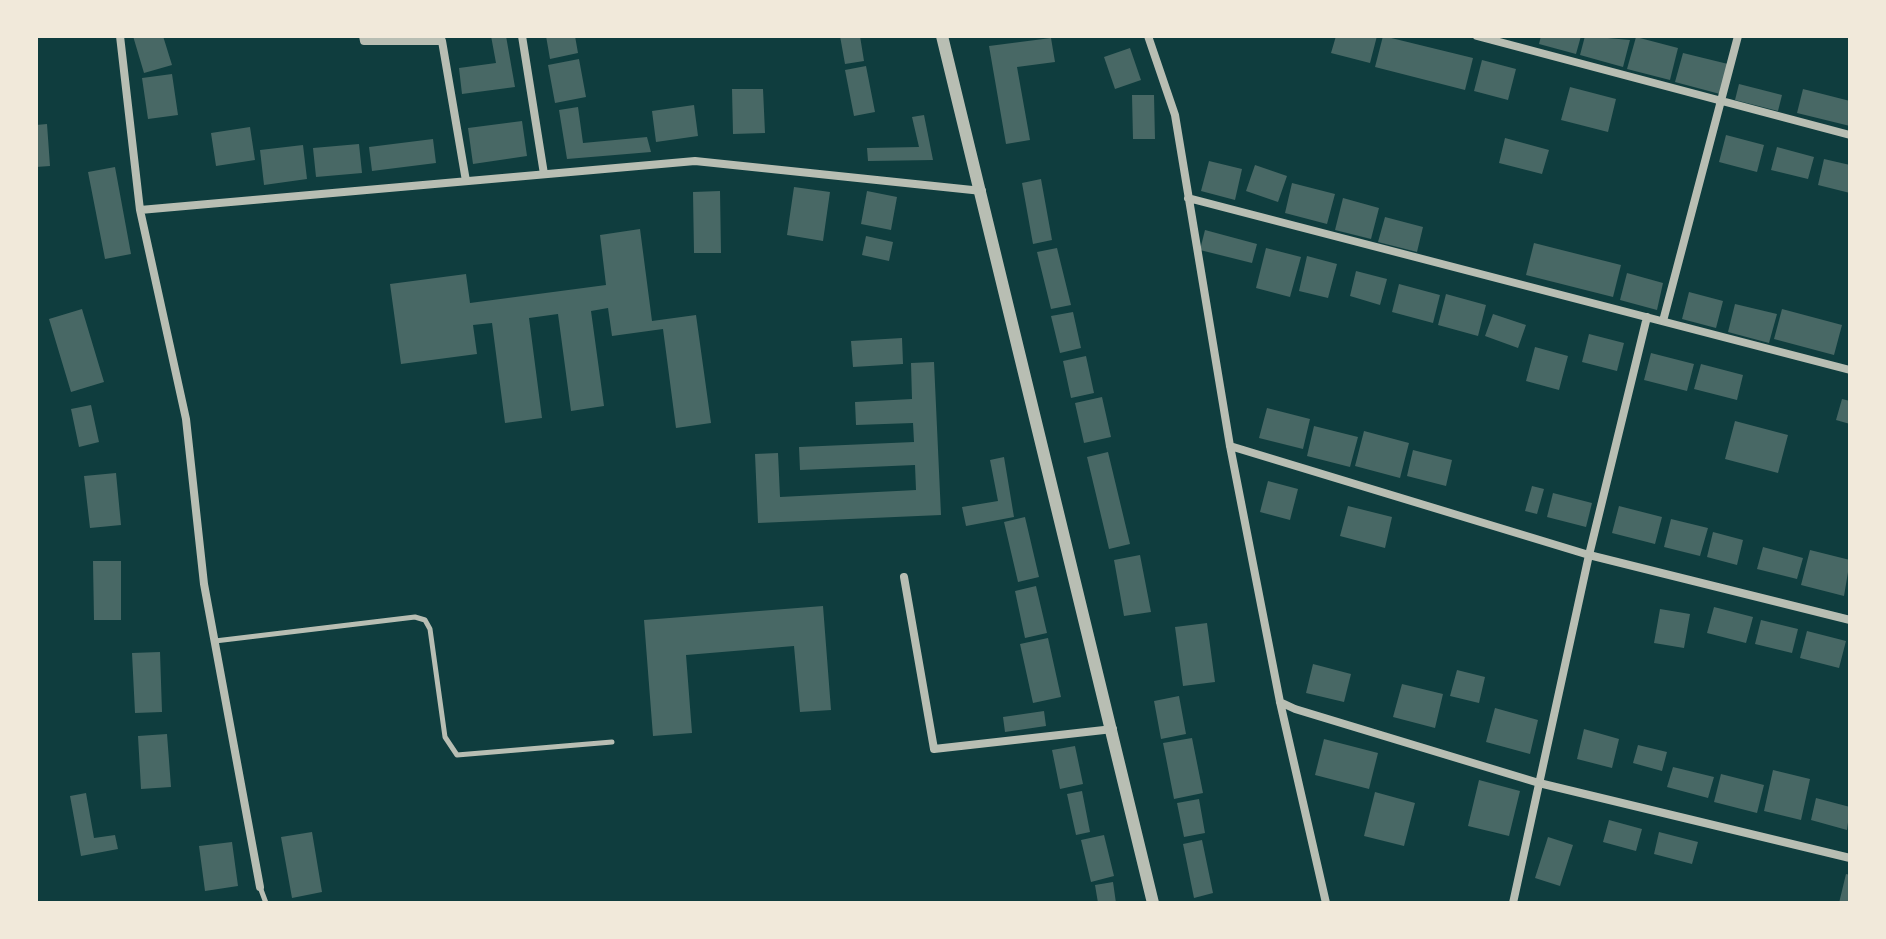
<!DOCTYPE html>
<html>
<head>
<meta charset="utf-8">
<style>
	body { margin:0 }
	#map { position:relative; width:1886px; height:939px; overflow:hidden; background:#0f3d3e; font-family:"Golos Text",sans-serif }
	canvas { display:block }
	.frame { position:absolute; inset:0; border:38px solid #f1e9da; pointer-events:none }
</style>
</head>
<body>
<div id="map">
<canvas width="1886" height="939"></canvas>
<div class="frame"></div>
</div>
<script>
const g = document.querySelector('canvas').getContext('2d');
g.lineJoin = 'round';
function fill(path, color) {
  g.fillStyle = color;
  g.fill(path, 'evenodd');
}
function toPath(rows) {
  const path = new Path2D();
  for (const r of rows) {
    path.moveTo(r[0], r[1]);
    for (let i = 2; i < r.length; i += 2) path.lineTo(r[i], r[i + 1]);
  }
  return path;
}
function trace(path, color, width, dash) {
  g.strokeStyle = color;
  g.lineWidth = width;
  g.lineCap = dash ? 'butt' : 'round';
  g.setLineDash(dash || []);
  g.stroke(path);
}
fill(toPath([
	[133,36,163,36,172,65,144,73],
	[491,36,506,36,515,87,462,94,459,68,496,63],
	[546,36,575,36,578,53,550,59],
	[840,36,860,36,864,61,845,64],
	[1336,36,1377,36,1370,63,1331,53],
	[1383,36,1473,58,1465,90,1375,67],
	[1541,36,1581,36,1576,54,1539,44],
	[1585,36,1630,40,1623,67,1580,55],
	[1636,37,1678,48,1670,80,1627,69],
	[1051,38,1055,62,1017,67,1030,140,1006,144,989,46],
	[1130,48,1141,80,1115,89,1104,57],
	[1683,53,1728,64,1720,94,1675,82],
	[579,59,586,97,555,103,548,65],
	[1482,60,1516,69,1508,100,1474,91],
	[866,66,875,112,854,116,845,70],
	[172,74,178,115,148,119,142,78],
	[1739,84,1782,95,1778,111,1735,100],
	[1570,87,1616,99,1608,132,1561,120],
	[732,89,763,89,765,133,733,134],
	[1803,89,1850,101,1850,126,1797,113],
	[1132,95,1154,95,1155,139,1133,139],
	[694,105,698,136,656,142,652,111],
	[578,107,583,143,647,137,651,152,567,159,559,110],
	[924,115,933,160,868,161,867,148,919,147,912,117],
	[522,121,527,156,473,164,468,128],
	[47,124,50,166,36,167,36,125],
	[250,127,255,160,216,166,211,133],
	[1726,135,1764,145,1757,172,1719,162],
	[1505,138,1549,150,1542,174,1499,163],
	[433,139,436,163,372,171,369,147],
	[359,144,362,173,316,177,313,148],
	[303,145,307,179,264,185,260,150],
	[1777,147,1814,157,1808,179,1771,170],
	[1824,159,1850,165,1850,193,1818,185],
	[1209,161,1242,169,1235,200,1201,191],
	[1255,165,1287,176,1278,202,1246,191],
	[115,167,131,254,105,259,88,172],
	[1041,179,1052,240,1033,244,1022,183],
	[1292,183,1335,194,1327,224,1285,213],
	[794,187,830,192,823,241,787,235],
	[720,191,721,253,694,253,693,192],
	[867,191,897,197,891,230,861,224],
	[1343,198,1379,208,1371,239,1335,230],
	[1385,217,1423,227,1417,252,1378,242],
	[640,229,652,321,696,315,711,423,676,428,663,329,612,336,608,308,591,311,604,406,571,411,558,314,529,318,542,418,505,423,492,323,473,325,477,354,401,364,390,284,466,274,470,303,606,285,600,235],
	[1205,230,1257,244,1252,263,1200,250],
	[866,236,893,242,889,261,862,255],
	[1534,243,1621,265,1613,297,1526,275],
	[1057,248,1071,305,1051,309,1037,252],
	[1266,248,1301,257,1290,297,1256,288],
	[1307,256,1337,264,1328,298,1299,291],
	[1356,271,1387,279,1380,305,1350,296],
	[1627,273,1663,283,1657,310,1620,300],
	[1399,284,1440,295,1433,323,1392,312],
	[1689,292,1723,301,1716,328,1682,319],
	[1446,294,1486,305,1478,336,1438,325],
	[1735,304,1777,314,1769,343,1728,332],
	[82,309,104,382,71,392,49,319],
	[1782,309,1842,325,1834,355,1774,339],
	[1073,312,1081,348,1060,353,1051,316],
	[1493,314,1526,325,1518,348,1485,336],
	[1589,334,1624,343,1617,371,1582,362],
	[902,338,903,364,853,367,851,341],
	[1535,347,1568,356,1559,390,1526,381],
	[1651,353,1694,364,1687,391,1644,380],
	[1086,356,1094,393,1071,398,1063,361],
	[934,362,941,515,758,523,755,454,778,453,780,497,916,490,915,465,800,470,799,447,914,442,913,423,856,425,855,402,912,399,911,363],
	[1701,364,1743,375,1737,400,1694,389],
	[1102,397,1111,437,1084,443,1075,403],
	[1842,399,1850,401,1850,424,1836,420],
	[91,405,99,442,79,447,71,409],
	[1267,408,1310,419,1303,449,1259,438],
	[1735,421,1788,435,1778,473,1725,459],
	[1314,426,1358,437,1350,467,1307,456],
	[1364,431,1409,443,1400,478,1355,466],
	[1413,450,1452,460,1446,486,1407,476],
	[1108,452,1130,544,1109,549,1087,457],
	[1004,457,1014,517,966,526,962,507,998,501,990,460],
	[116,473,121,525,90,528,84,476],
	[1268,481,1298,489,1290,520,1260,512],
	[1532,486,1544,489,1537,514,1525,511],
	[1553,493,1592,503,1586,527,1547,517],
	[1348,506,1392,517,1385,548,1340,536],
	[1619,506,1662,517,1655,544,1612,533],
	[1025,517,1039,577,1018,582,1004,522],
	[1671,519,1708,528,1700,556,1664,547],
	[1713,532,1743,540,1737,565,1707,557],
	[1763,547,1803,558,1797,579,1757,569],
	[1810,550,1850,560,1844,596,1801,585],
	[1140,555,1151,612,1124,616,1114,560],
	[93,561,121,561,121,620,94,620],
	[1036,586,1047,633,1025,638,1015,591],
	[823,606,831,710,800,712,794,646,686,655,692,733,653,736,644,620],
	[1714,607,1753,617,1746,643,1707,633],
	[1660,609,1690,614,1684,648,1654,643],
	[1761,620,1798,629,1792,653,1755,644],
	[1207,623,1215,682,1183,686,1175,627],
	[1807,631,1846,641,1839,668,1800,658],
	[1048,638,1061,697,1033,703,1020,644],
	[160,652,162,712,135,713,132,653],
	[1313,664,1351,674,1344,702,1306,693],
	[1457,670,1485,677,1479,703,1450,696],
	[1402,684,1443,694,1435,728,1393,717],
	[1179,696,1186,734,1161,739,1154,701],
	[1495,708,1538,720,1530,754,1486,742],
	[1044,711,1046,726,1005,732,1003,717],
	[1584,729,1619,739,1612,768,1577,759],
	[167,734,171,787,141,789,138,736],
	[1192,738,1203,793,1174,799,1163,743],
	[1324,739,1378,753,1369,789,1315,775],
	[1638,745,1667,752,1662,771,1633,763],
	[1075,746,1083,784,1060,789,1052,750],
	[1673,767,1714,777,1708,798,1667,787],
	[1773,770,1810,779,1801,820,1764,811],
	[1721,774,1764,785,1757,813,1714,802],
	[1479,780,1520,791,1509,836,1468,826],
	[1082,791,1090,832,1076,835,1067,794],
	[1375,792,1415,803,1404,846,1364,836],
	[86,793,94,838,115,835,118,849,81,856,70,796],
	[1816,798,1850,807,1847,830,1811,820],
	[1199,799,1205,833,1184,837,1177,803],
	[1609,820,1642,829,1636,851,1603,842],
	[312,832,322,892,292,898,281,837],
	[1659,832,1698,842,1692,864,1654,854],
	[1104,835,1114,876,1091,882,1081,840],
	[1548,837,1573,845,1560,886,1535,878],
	[1202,840,1213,893,1194,898,1183,844],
	[232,842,238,886,205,891,199,846],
	[1846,874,1850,875,1850,903,1839,903],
	[1113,882,1116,903,1098,903,1095,885]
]), '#486865');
trace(toPath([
	[215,641,415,617,425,620,430,629,445,737,457,755,612,742],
	[260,887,266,903]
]), '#b8beb3', 5);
trace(toPath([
	[120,36,140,210,695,161,982,191],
	[363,36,364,41,442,41,466,181],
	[522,36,544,174],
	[1148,36,1175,115,1230,446,1280,702,1326,903],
	[1477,36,1850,135],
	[1188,198,1850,370],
	[140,210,186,419,204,584,260,887],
	[1663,321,1738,36],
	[1230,446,1589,555,1850,620],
	[904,577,934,749,1113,729],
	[1280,702,1295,709,1539,783,1850,858],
	[1513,903,1589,555,1647,317]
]), '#b8beb3', 8);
trace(toPath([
	[942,36,1153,903]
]), '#b8beb3', 12);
</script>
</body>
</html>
